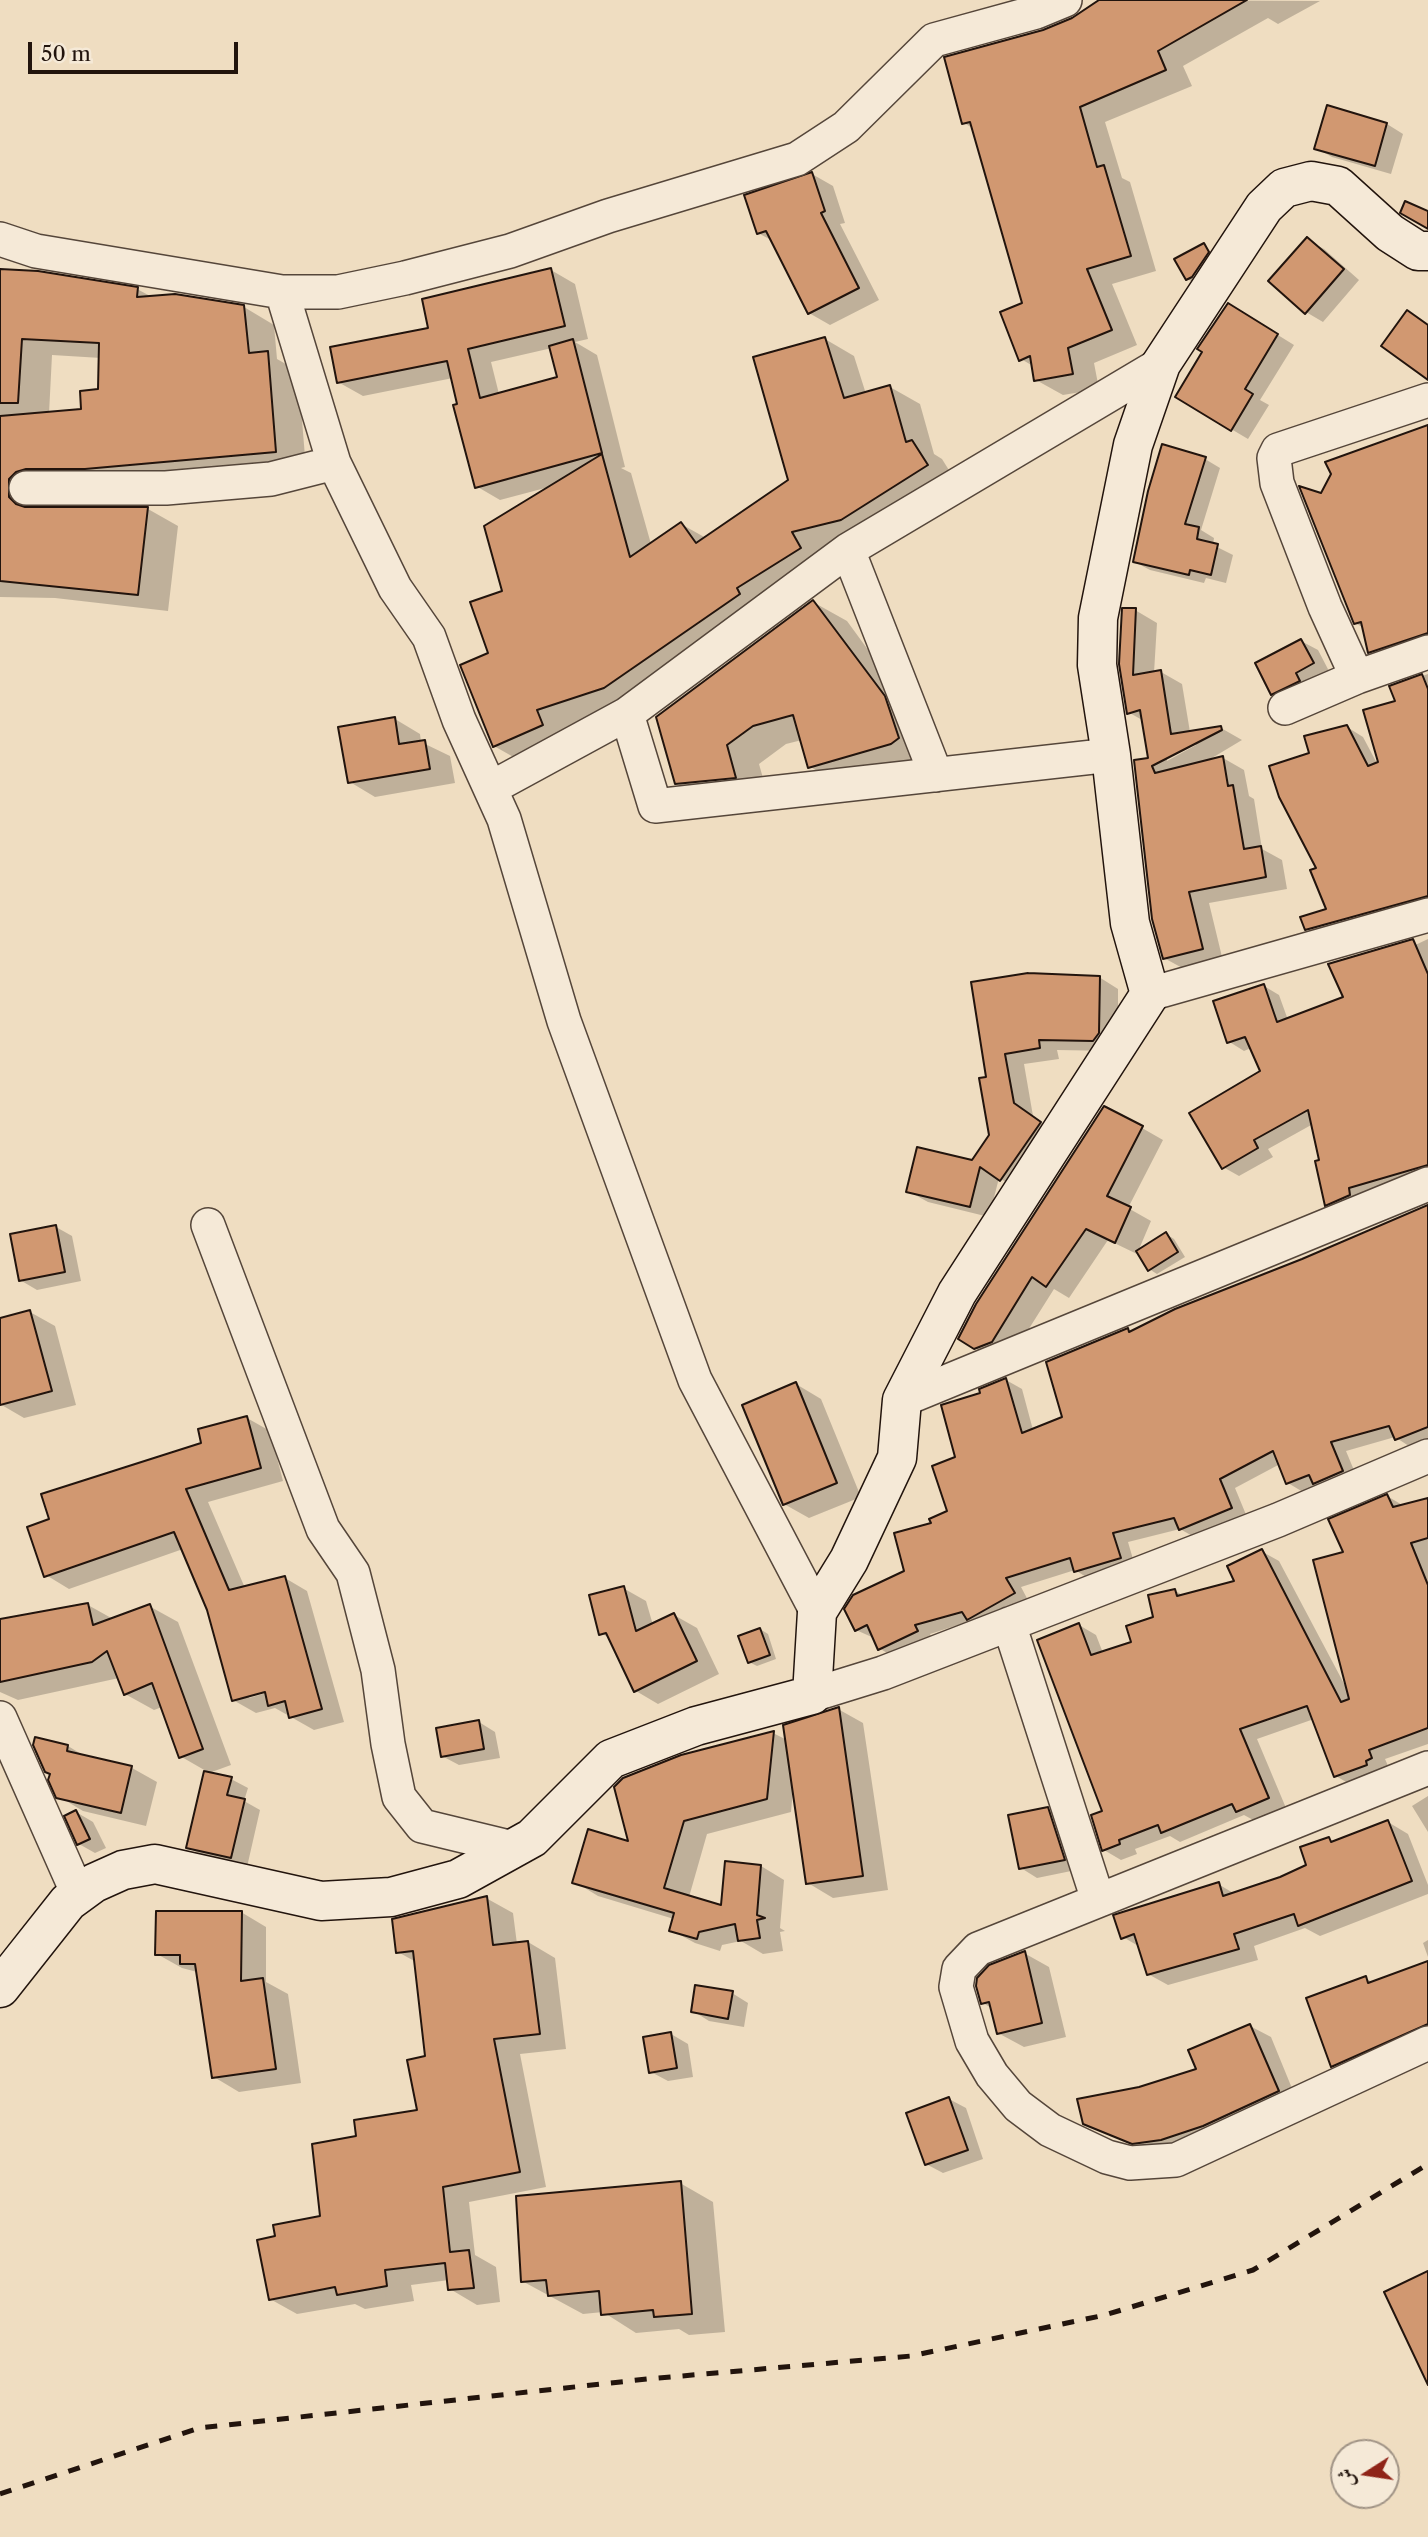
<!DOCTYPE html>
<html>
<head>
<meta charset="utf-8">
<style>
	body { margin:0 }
	#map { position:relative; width:1428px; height:2537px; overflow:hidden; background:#efddc1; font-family:"Libre Caslon Text",Amiri,serif }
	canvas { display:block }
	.north { position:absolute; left:1330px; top:2439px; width:70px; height:70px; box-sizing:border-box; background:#f5e9d7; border:2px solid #a19486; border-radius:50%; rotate:258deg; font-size:19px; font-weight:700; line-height:28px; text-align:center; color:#22140d }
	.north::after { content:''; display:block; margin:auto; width:24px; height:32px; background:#8f2418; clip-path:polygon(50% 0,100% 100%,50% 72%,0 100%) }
	.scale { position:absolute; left:28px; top:42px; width:210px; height:32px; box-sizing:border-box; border:4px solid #22140d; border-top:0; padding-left:9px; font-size:21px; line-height:24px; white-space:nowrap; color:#22140d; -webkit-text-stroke:5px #f5e9d7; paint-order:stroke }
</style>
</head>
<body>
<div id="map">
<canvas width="1428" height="2537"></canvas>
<div class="north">ش</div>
<div class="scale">50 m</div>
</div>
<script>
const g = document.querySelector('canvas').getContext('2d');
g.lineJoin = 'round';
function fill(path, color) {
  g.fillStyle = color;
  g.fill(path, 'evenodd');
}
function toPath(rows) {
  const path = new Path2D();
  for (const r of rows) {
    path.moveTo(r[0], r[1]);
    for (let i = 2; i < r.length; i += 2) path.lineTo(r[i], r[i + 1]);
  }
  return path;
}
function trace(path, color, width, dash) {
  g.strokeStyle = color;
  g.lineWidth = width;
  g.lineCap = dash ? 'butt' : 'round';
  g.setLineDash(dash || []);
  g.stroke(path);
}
fill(toPath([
	[1103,0,1320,1,1278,24,1268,18,1183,66,1192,86,1105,122,1122,178,1130,182,1156,271,1112,284,1137,345,1094,363,1099,389,1063,395,1036,380,1033,366,1021,359,1024,304,974,129,964,123,1044,31,1073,19,1083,10],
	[1328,107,1387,124,1403,134,1391,174,1332,157,1316,148],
	[812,174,833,186,845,223,840,224,879,300,830,325,809,313,773,241,758,233],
	[1307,240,1324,249,1359,280,1323,322,1306,312],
	[1204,245,1215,257,1195,283,1187,279],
	[551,270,575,284,588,339,575,342,597,355,625,467,621,468,631,473,651,544,681,524,706,538,790,481,825,339,854,356,866,394,890,387,920,404,934,454,942,459,957,483,871,536,820,549,830,565,634,704,566,727,572,742,524,763,494,746,490,654,504,593,549,487,500,500,476,486,453,378,363,396,338,382,431,329],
	[552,348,559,378,499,394,491,362],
	[0,271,137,289,152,297,244,307,274,325,277,359,298,371,306,469,39,496,37,507,148,509,178,526,168,611,55,598,0,597],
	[52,355,101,358,99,391,83,410,49,414],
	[1244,314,1294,345,1260,400,1269,405,1248,439,1177,397],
	[1428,426,1428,629,1422,630,1428,633,1428,648,1386,661,1370,651,1364,628,1355,623,1322,495,1332,474,1328,463],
	[1205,459,1220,468,1201,530,1214,538,1213,545,1233,555,1226,583,1206,578,1204,583,1150,570,1135,562],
	[813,602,847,621,917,717,932,757,842,786,809,766,802,740,786,744,759,764,768,796,710,802,677,783],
	[1135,610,1157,623,1154,673,1161,672,1182,684,1190,732,1221,728,1242,740,1207,761,1223,758,1244,770,1249,796,1254,799,1262,849,1282,860,1287,889,1209,903,1223,961,1186,970,1164,958,1150,759,1144,721,1128,712],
	[1194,742,1196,745,1167,761,1167,757],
	[1301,641,1318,650,1330,673,1289,703,1273,694],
	[1428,674,1428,908,1322,938,1306,929,1328,910,1318,869,1311,754,1347,727,1363,737,1380,769,1397,702,1391,687],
	[395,719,420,734,421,742,450,756,455,783,375,797,350,782],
	[1428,939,1428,1178,1342,1213,1326,1204,1313,1124,1268,1149,1273,1157,1239,1176,1223,1167,1262,1072,1251,1048,1244,1051,1228,1041,1264,986,1279,995,1288,1020,1345,998,1375,964],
	[1099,977,1118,989,1118,1044,1113,1051,1057,1050,1059,1059,1024,1064,1033,1116,1059,1134,1020,1190,999,1178,989,1217,928,1202,908,1191,972,1162,991,1135,988,1078,973,983],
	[1142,1128,1163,1140,1128,1208,1151,1221,1137,1254,1108,1240,1069,1298,1054,1289,1013,1354,997,1361,975,1348],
	[1428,1205,1428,1441,1412,1448,1395,1437,1346,1451,1358,1480,1303,1492,1288,1483,1280,1464,1235,1488,1247,1517,1196,1538,1180,1529,1128,1542,1135,1566,1091,1580,1075,1570,1021,1587,1029,1602,930,1634,933,1640,895,1658,879,1648,874,1638,856,1630,906,1572,933,1524,949,1512,957,1458,982,1395,1006,1380,1022,1389,1033,1430,1064,1418,1128,1330,1133,1332],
	[56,1227,72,1236,81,1281,37,1290,20,1280],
	[1166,1234,1174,1239,1185,1257,1157,1274,1149,1269],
	[30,1312,55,1326,76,1405,24,1418,0,1404,0,1320],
	[796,1384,821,1399,861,1497,809,1518,784,1504],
	[247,1418,270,1431,283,1481,208,1502,245,1588,285,1578,307,1591,344,1722,314,1730,275,1708,256,1713,233,1700,209,1610,183,1549,69,1589,46,1575,51,1520,204,1444],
	[273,1688,273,1691,249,1698,249,1694],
	[1387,1496,1404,1506,1428,1500,1428,1744,1385,1759,1389,1768,1353,1786,1336,1776,1314,1719,1257,1739,1286,1808,1255,1821,1244,1815,1180,1842,1170,1836,1135,1849,1137,1854,1121,1860,1104,1850,1104,1812,1079,1625,1096,1635,1103,1653,1133,1643,1174,1590,1184,1596,1237,1582,1261,1551,1279,1561,1349,1693,1345,1553],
	[623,1588,646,1601,653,1625,674,1615,697,1628,719,1674,658,1704,636,1691,611,1639,601,1633],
	[88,1605,113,1619,149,1606,178,1622,231,1765,209,1773,231,1779,248,1788,244,1801,260,1810,247,1867,204,1857,188,1847,206,1771,180,1756,162,1707,154,1710,125,1694,119,1678,18,1700,0,1692,0,1621],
	[760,1629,768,1634,776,1659,757,1666,749,1662],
	[838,1709,863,1723,888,1890,833,1898,808,1883,793,1790,791,1812,707,1834,689,1897,722,1907,761,1866,784,1880,780,1928,785,1931,780,1932,783,1951,763,1954,741,1941,722,1945,720,1951,695,1943,671,1930,674,1919,598,1896,575,1882,631,1844,773,1733,787,1740],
	[479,1722,495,1732,500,1758,459,1765,442,1756],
	[68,1746,86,1757,132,1768,157,1782,146,1826,83,1811,58,1796],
	[1428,1796,1428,1832,1412,1806],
	[1047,1809,1064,1819,1081,1869,1037,1878,1021,1868],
	[76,1812,93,1822,106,1848,95,1853,79,1844],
	[1388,1822,1408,1834,1428,1885,1428,1894,1320,1936,1305,1928,1254,1946,1258,1960,1168,1985,1148,1974,1140,1947,1123,1937,1218,1884,1235,1894,1280,1879,1308,1866,1329,1839,1335,1842],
	[486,1898,513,1913,517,1944,528,1942,555,1958,566,2049,520,2054,546,2187,469,2202,475,2255,496,2267,500,2302,477,2305,450,2289,449,2280,411,2285,414,2301,365,2309,355,2304,297,2314,270,2299,277,2238,322,2217,358,2138,419,2112,427,2057,416,1962,398,1952],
	[241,1912,266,1927,266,1982,288,1994,301,2083,239,2092,214,2077,197,1972,182,1968,157,1954],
	[1428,1940,1428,1957,1423,1943],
	[1024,1953,1049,1967,1066,2037,1024,2047,998,2033,993,2009,983,2003],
	[1428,1963,1428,2056,1366,2085,1333,2066,1365,1978,1374,1983],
	[732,1993,748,2003,744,2027,709,2021,693,2011],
	[1250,2026,1271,2037,1298,2103,1154,2154,1084,2123,1140,2088,1198,2070],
	[671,2034,688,2044,693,2077,668,2081,651,2072],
	[949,2099,966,2108,983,2159,943,2173,926,2164],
	[680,2183,713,2202,725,2332,689,2335,679,2329,636,2333,603,2312,583,2314,522,2281]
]), '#0003');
const building = toPath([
	[1099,0,1247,0,1158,51,1166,70,1080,107,1097,167,1104,165,1131,256,1087,269,1112,330,1068,348,1073,374,1034,381,1030,356,1019,361,1000,312,1022,303,970,122,962,124,944,57,1043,30,1072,18,1099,0],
	[1327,105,1387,123,1375,166,1314,149,1327,105],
	[812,172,825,211,821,213,859,288,808,314,766,231,757,234,744,195,812,172],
	[1405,201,1428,211,1428,229,1400,213,1405,201],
	[1307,237,1344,269,1305,314,1268,281,1307,237],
	[1204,243,1209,252,1192,277,1186,280,1174,259,1204,243],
	[551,268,565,326,468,349,480,398,557,377,549,346,573,339,602,453,475,488,453,405,457,404,447,361,337,383,330,347,428,328,422,299,551,268],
	[0,269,38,271,138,287,137,297,175,294,244,305,249,353,268,351,276,452,85,469,26,469,16,472,9,479,9,497,16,504,25,507,148,507,138,595,0,581,0,416,81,409,80,391,98,389,99,343,22,339,18,403,0,403,0,269],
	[1228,303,1278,334,1245,389,1253,394,1231,431,1175,397,1202,352,1197,349,1228,303],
	[1407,310,1428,325,1428,380,1381,346,1407,310],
	[825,337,844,398,890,385,906,442,912,440,928,465,841,520,792,532,801,548,737,588,740,594,604,688,537,710,543,725,493,747,460,665,488,653,470,602,502,591,484,526,602,454,630,557,681,522,696,543,788,480,753,357,825,337],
	[1428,425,1428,633,1368,653,1361,622,1354,624,1299,486,1321,493,1331,474,1325,462,1428,425],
	[1162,444,1206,457,1185,524,1199,527,1197,539,1218,544,1211,575,1190,570,1189,575,1133,562,1148,491,1162,444],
	[813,600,885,696,899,738,891,744,808,768,793,715,753,726,727,745,736,778,675,784,656,717,813,600],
	[1122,608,1136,608,1133,675,1161,670,1171,734,1221,726,1222,730,1152,766,1155,773,1223,756,1228,786,1233,785,1244,849,1261,846,1266,877,1189,892,1203,949,1163,959,1152,919,1134,760,1148,758,1140,710,1127,714,1119,664,1122,608],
	[1301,639,1314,663,1296,673,1300,681,1271,695,1255,663,1301,639],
	[1422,674,1428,689,1428,896,1305,930,1300,917,1326,909,1310,870,1316,868,1279,797,1269,766,1309,753,1304,736,1347,725,1368,766,1378,762,1363,710,1395,701,1389,686,1422,674],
	[395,717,399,744,425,740,430,769,348,783,338,727,395,717],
	[1413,939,1428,974,1428,1165,1349,1188,1350,1195,1325,1206,1315,1161,1319,1160,1308,1110,1254,1140,1258,1148,1222,1169,1189,1113,1260,1071,1245,1037,1227,1043,1213,1001,1264,984,1277,1022,1343,997,1328,964,1413,939],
	[1028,973,1100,976,1099,1033,1093,1041,1039,1040,1040,1048,1005,1054,1014,1103,1041,1122,1000,1181,980,1167,970,1207,906,1192,917,1147,972,1160,989,1135,979,1078,986,1077,971,982,1028,973],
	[1104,1106,1143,1126,1107,1196,1131,1207,1115,1243,1086,1229,1046,1287,1032,1277,992,1342,974,1349,958,1339,976,1304,1104,1106],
	[1428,1205,1428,1427,1395,1440,1389,1426,1331,1442,1343,1471,1313,1484,1309,1475,1286,1484,1273,1451,1220,1479,1232,1508,1179,1530,1174,1518,1113,1533,1121,1558,1074,1572,1070,1558,1006,1578,1015,1593,967,1620,962,1612,915,1625,918,1631,878,1650,867,1625,855,1631,844,1609,853,1595,904,1571,894,1533,931,1523,929,1519,947,1511,932,1466,955,1457,941,1405,980,1393,979,1389,1006,1378,1022,1433,1062,1417,1046,1362,1128,1328,1129,1332,1175,1309,1302,1259,1428,1205],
	[56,1225,65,1272,19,1281,10,1234,56,1225],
	[1166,1232,1178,1252,1148,1271,1136,1251,1166,1232],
	[30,1310,52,1391,0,1405,0,1318,30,1310],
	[796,1382,837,1483,783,1505,742,1405,796,1382],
	[247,1416,261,1468,186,1489,229,1590,285,1576,322,1709,289,1718,285,1701,268,1706,265,1692,232,1701,207,1610,174,1532,44,1577,27,1527,49,1519,41,1494,201,1443,198,1429,247,1416],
	[1387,1494,1393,1507,1428,1498,1428,1538,1411,1543,1428,1585,1428,1728,1369,1750,1372,1758,1366,1761,1367,1765,1334,1777,1307,1706,1240,1729,1269,1798,1236,1812,1232,1804,1161,1833,1158,1825,1119,1840,1120,1844,1102,1851,1091,1815,1102,1811,1037,1640,1079,1623,1091,1655,1131,1642,1126,1626,1153,1617,1148,1595,1175,1589,1177,1596,1234,1581,1227,1566,1262,1549,1341,1702,1349,1699,1313,1560,1343,1552,1328,1519,1387,1494],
	[624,1586,636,1631,674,1613,697,1661,634,1692,606,1633,599,1635,589,1595,624,1586],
	[88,1603,93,1625,150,1604,203,1749,179,1758,152,1683,124,1695,107,1651,92,1662,0,1682,0,1619,88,1603],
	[760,1628,770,1655,748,1663,738,1636,760,1628],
	[839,1707,863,1876,806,1884,783,1725,839,1707],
	[479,1720,484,1749,441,1757,436,1728,479,1720],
	[774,1731,767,1799,684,1821,664,1888,721,1905,725,1861,761,1865,757,1915,765,1918,757,1920,760,1938,738,1941,735,1924,699,1932,697,1939,669,1931,674,1913,572,1883,588,1829,628,1841,614,1787,623,1778,681,1755,774,1731],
	[35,1737,68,1745,67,1751,132,1766,121,1813,56,1798,48,1780,50,1774,45,1772,33,1745,35,1737],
	[204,1771,232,1777,227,1795,245,1799,231,1858,186,1848,204,1771],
	[1048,1807,1065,1860,1019,1869,1008,1815,1048,1807],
	[76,1810,90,1839,77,1845,64,1816,76,1810],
	[1388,1820,1412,1881,1298,1926,1294,1914,1234,1934,1239,1949,1147,1975,1134,1934,1121,1939,1113,1915,1219,1882,1223,1896,1280,1877,1306,1865,1300,1847,1329,1837,1331,1842,1388,1820],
	[487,1896,493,1945,528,1941,540,2034,494,2039,520,2172,443,2187,450,2252,469,2250,474,2288,448,2290,445,2263,385,2270,387,2286,337,2295,335,2287,269,2300,257,2240,275,2236,273,2225,320,2216,312,2144,356,2136,354,2120,417,2110,407,2060,425,2056,413,1951,396,1953,392,1919,487,1896],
	[156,1911,242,1911,241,1981,263,1978,276,2069,212,2078,195,1964,180,1964,180,1955,155,1955,156,1911],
	[1025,1951,1042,2023,997,2034,989,2002,981,2004,976,1986,977,1978,989,1965,1025,1951],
	[1428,1961,1428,2024,1331,2067,1306,1998,1366,1976,1368,1983,1428,1961],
	[695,1985,733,1991,728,2019,691,2012,695,1985],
	[1250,2024,1279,2091,1203,2126,1161,2140,1132,2144,1083,2124,1077,2099,1139,2087,1196,2069,1188,2050,1250,2024],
	[671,2032,677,2068,649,2073,643,2037,671,2032],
	[949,2097,968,2150,925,2165,906,2113,949,2097],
	[681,2181,692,2314,654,2317,653,2310,601,2315,599,2291,548,2296,546,2280,521,2282,516,2196,681,2181],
	[1428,2271,1428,2385,1384,2292,1428,2271]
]);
fill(building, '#d19871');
trace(building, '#22140d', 2);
const street = toPath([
	[0,239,36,251,282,292],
	[26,488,166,488,271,479,334,463],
	[848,550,936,775],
	[1357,677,1325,607,1277,483,1274,458,1278,450,1428,400],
	[1285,708,1357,677,1428,652],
	[627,714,655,806,1111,755],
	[491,788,627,714,848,550,1161,364],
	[1150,994,1428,915],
	[208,1225,323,1529,353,1573,378,1670,388,1744,399,1797,422,1826,513,1848],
	[902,1400,1428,1184],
	[817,1612,695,1380,564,1021,504,819,459,720,429,637,395,588,334,463,282,292,338,292,405,278,510,251,608,216,797,159,846,127,934,40,1036,12,1065,0],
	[1009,1624,1098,1900],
	[812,1695,883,1673,1278,1520,1428,1456],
	[0,1718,78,1894],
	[1428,1768,978,1949,959,1969,956,1987,972,2041,992,2075,1018,2106,1050,2130,1107,2157,1130,2163,1176,2160,1428,2043]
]);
const secondary = toPath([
	[0,1988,68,1902,94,1883,123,1870,155,1864,321,1901,391,1897,458,1879,532,1838,611,1759,696,1726,812,1695,817,1612,849,1560,897,1458,902,1400,957,1293,1150,994,1130,923,1111,755,1097,665,1098,618,1133,445,1161,364,1264,207,1284,188,1311,181,1338,186,1390,233,1418,251,1428,251]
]);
trace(street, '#55463a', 36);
trace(secondary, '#22140d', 41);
trace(street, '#f5e9d7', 33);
trace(secondary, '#f5e9d7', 38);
trace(toPath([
	[0,2494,199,2428,647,2379,911,2356,1105,2315,1253,2270,1428,2164]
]), '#22140d', 5, [12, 12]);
</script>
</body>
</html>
